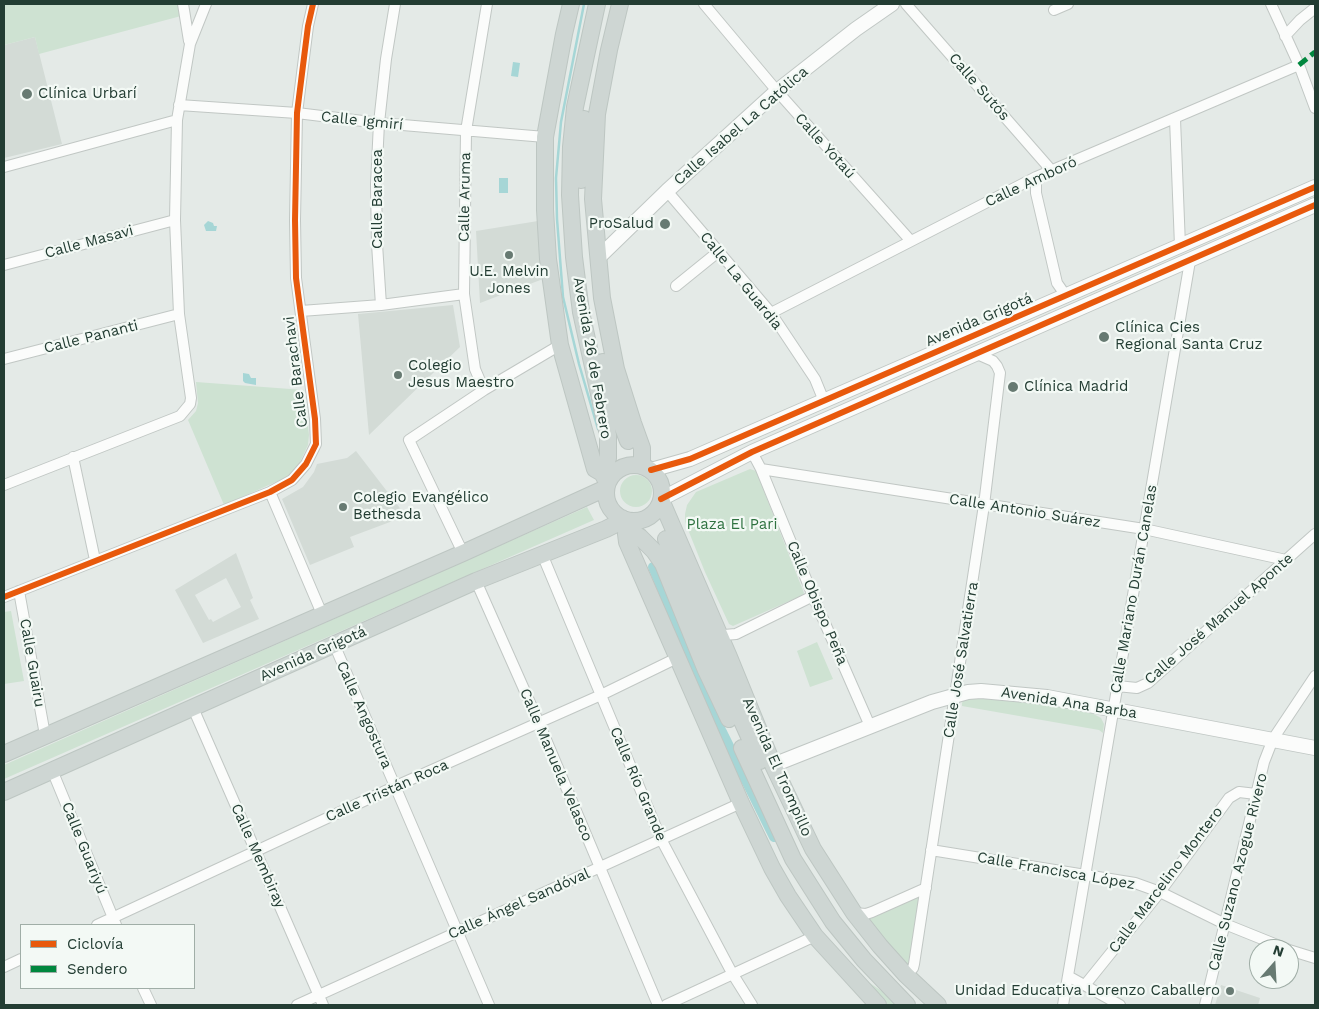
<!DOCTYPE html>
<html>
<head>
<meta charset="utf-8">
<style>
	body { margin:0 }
	#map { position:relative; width:1319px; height:1009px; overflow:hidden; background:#e4eae7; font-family:"Work Sans",sans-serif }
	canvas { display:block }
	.frame { position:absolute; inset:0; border:5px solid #233d33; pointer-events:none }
	.legend { position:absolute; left:20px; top:924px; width:175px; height:65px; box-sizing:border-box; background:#f3f9f5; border:1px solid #a0aea7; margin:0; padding:6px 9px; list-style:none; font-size:15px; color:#233d33 }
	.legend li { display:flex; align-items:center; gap:10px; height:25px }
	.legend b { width:25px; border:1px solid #a0aea7 }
	.north { position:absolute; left:1249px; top:939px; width:50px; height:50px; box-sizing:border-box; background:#f3f9f5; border:1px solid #a0aea7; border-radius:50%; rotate:19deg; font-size:14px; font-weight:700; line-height:20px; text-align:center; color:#233d33 }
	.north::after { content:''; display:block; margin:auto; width:18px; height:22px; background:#677a72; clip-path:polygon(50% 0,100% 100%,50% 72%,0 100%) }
</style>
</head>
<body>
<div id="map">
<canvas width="1319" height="1009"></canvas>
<div class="frame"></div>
<ul class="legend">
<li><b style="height:6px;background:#e8590c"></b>Ciclovía</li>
<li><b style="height:6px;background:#00873e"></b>Sendero</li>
</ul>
<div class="north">N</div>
</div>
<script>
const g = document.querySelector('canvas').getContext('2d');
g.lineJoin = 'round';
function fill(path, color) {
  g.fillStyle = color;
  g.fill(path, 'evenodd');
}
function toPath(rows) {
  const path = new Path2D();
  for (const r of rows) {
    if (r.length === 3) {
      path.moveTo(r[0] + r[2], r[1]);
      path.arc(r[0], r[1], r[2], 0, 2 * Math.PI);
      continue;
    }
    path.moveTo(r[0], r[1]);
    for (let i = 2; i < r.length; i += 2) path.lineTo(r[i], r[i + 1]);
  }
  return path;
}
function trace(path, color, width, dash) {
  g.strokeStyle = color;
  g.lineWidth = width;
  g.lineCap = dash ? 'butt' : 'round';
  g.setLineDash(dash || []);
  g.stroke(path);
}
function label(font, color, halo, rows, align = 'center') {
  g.font = font + ' "Work Sans",sans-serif';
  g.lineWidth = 4.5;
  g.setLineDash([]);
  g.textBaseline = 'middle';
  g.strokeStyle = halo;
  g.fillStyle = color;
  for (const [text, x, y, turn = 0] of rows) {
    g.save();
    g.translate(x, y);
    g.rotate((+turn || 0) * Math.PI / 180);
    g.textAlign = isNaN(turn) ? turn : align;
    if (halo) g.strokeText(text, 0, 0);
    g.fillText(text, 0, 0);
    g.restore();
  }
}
fill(toPath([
	[35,37,62,144,4,158,4,45],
	[538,221,543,279,480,303,476,231],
	[453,305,460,347,369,435,358,314],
	[356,451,406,516,350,537,354,547,310,565,282,499,303,487,314,472,317,464,347,458],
	[236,553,253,598,250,600,259,619,203,643,175,590],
	[226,578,241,607,213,622,211,619,209,620,195,595],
	[1221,985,1260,998,1258,1005,1215,1005]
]), '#d3dbd6');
fill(toPath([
	[4,4,178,4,181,16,39,54,35,37,4,45],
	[196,382,304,390,309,435,308,445,299,464,287,477,224,505,188,420,196,411,198,403],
	[750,469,756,471,804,593,803,595,733,626,729,624,705,572,685,522,685,514,687,505,696,492],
	[636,491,16],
	[587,507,594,520,4,779,4,765],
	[11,611,24,681,4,684,4,612],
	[817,642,833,679,810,687,797,651],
	[978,697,1010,698,1090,712,1101,718,1104,724,1103,733,1099,730,962,706,962,703,964,699],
	[917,897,920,899,910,956,911,961,910,964,906,966,865,917],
	[861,977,886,994,900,1005,885,1005]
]), '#cee2d2');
fill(toPath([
	[513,62,520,63,518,77,511,76],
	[499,178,508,178,508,193,499,193],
	[208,221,213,223,214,226,217,226,216,231,206,231,204,225],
	[243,373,249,374,251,378,256,378,256,385,245,383,243,381]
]), '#a6d6d6');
trace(toPath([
	[584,4,561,122,556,178,557,219,563,297,579,364,598,429]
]), '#a6d6d6', 2.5);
trace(toPath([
	[653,567,721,730,774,837]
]), '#a6d6d6', 10);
const street = toPath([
	[183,4,189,41],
	[704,4,777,91,910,240],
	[906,4,1052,171],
	[1271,4,1299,65,1315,108],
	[1054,10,1068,4],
	[1285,36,1300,20,1315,8],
	[179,105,297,113,379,123,545,137],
	[1175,119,1180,246],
	[4,167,177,120],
	[1036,177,1036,193,1057,283,1066,296],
	[667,191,771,313,815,379,824,401],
	[4,265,175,220],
	[676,286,718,252],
	[381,305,377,244,376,184,379,123,386,59,395,4],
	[301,311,381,305,464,294],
	[771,313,1036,177,1299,65],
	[4,359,179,314],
	[484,390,475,369,464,294,466,131,487,4],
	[752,452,761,469,813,596,870,726],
	[73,457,95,560],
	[761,469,1144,529,1286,560],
	[4,485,180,416,190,404,191,398,179,314,175,220,177,120,190,44,206,4],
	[270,492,322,614],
	[463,553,409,440,484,390,560,345],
	[542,554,661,839,732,973,752,1005],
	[476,581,539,723,658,1005],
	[19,591,45,735],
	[4,597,270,492,292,480,306,464,316,444,315,419,296,278,295,220,297,113,308,26,313,4],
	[718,633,724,635,736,634,813,596],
	[334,644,489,1005],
	[1117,686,1137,688,1148,683,1315,534],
	[193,708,323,1005],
	[52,770,116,925],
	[931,850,1135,883,1160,892,1225,924,1287,949],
	[854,913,866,914,872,912,926,888],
	[97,925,396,786,601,695,677,658],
	[1289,950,1315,958],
	[4,967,21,959],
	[906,975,913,968,914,964,984,505,1000,373,997,366,993,361,977,354],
	[1068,976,1120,1005],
	[1085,985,1160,892,1229,798,1239,792,1256,794],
	[143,988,151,1005],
	[297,1005,741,803],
	[666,1005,815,936],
	[1063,1005,1190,261],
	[1205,1005,1264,762,1273,739,1315,676]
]);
const secondary = toPath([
	[598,258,667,191,777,91,856,29,892,4],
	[651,470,690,459,1315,187],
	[661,499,752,452,1315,205],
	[773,765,932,702,968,692,981,691,1047,697,1315,748]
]);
const primary = toPath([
	[571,4,564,34,545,137,545,210,548,259,560,345,595,469,602,473,607,482],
	[597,4,575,107,571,147,570,195,574,257,581,312,608,435,608,458,602,473],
	[620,4,609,50,597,114,593,199,602,298,616,369,633,423,642,448,642,466],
	[581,180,584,119],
	[603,362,615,407,628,441],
	[634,493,28],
	[661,500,729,657,773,765,813,849,854,913,880,946,906,975,938,1005],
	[627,520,626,534,627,542,741,803,772,868,788,896,815,936,878,1005],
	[627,529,640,537,654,551,663,564,705,668,729,719],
	[666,539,716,663,760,761],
	[742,748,793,859,833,922,864,960,907,1005],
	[4,754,463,553,606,488],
	[4,792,476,581,606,529,614,525,622,518]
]);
trace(street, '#c1c7c4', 12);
trace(secondary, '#c0c7c4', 16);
trace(primary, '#bdc6c2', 18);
trace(street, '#fbfcfb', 10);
trace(secondary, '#fbfcfb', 14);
trace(primary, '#ced6d3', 16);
trace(toPath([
	[1299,65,1315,52]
]), '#00873e', 5, [10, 5]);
trace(toPath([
	[651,470,690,459,1315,187],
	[661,499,752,452,1315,205],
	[4,597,270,492,292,480,306,464,316,444,315,419,296,278,295,220,297,113,308,26,313,4]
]), '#e8590c', 6);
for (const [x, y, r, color] of [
	[27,94,6,"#677a72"],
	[665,224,6,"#677a72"],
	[509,255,5,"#677a72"],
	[1104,337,6,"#677a72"],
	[398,375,5,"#677a72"],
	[1013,387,6,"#677a72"],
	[343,507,5,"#677a72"],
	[1230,991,5,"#677a72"]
]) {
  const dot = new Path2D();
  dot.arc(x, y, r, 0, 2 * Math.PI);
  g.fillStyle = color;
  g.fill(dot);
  trace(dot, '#f3f9f5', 2);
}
label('15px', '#233d33', '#f3f9f5', [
	["Calle Sutós",979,87,49],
	["Calle Igmirí",362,121,6],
	["Calle Isabel La Católica",741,126,-41],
	["Calle Yotaú",825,146,48],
	["Calle Amboró",1031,182,-25],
	["Calle Aruma",465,197,-89],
	["Calle Baracea",378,199,-90],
	["Calle Masavi",89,242,-15],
	["Calle La Guardia",741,281,51],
	["Avenida Grigotá",979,320,-23],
	["Calle Pananti",91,337,-14],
	["Avenida 26 de Febrero",592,358,80],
	["Calle Barachavi",296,372,-97],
	["Calle Antonio Suárez",1025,511,9],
	["Calle Mariano Durán Canelas",1134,589,-80],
	["Calle Obispo Peña",817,603,67],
	["Calle José Manuel Aponte",1219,619,-41],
	["Avenida Grigotá",313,654,-24],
	["Calle José Salvatierra",961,660,-81],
	["Calle Guairu",32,663,80],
	["Avenida Ana Barba",1069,703,9],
	["Calle Angostura",364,715,66],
	["Calle Manuela Velasco",556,765,67],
	["Avenida El Trompillo",777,767,66],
	["Calle Río Grande",638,784,67],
	["Calle Tristán Roca",387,791,-24],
	["Calle Guariyú",84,848,68],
	["Calle Membiray",258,856,66],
	["Calle Francisca López",1056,871,10],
	["Calle Suzano Azogue Rivero",1238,872,-76],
	["Calle Marcelino Montero",1166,880,-53],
	["Calle Ángel Sandóval",519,904,-24]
]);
label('15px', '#233d33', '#f3f9f5', [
	["Clínica Urbarí",38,94],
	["ProSalud",654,224,"right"],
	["U.E. Melvin",509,272,"center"],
	["Jones",509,289,"center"],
	["Clínica Cies",1115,328],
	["Regional Santa Cruz",1115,345],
	["Colegio",408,366],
	["Jesus Maestro",408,383],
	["Clínica Madrid",1024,387],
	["Colegio Evangélico",353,498],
	["Bethesda",353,515],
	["Unidad Educativa Lorenzo Caballero",1220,991,"right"]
], 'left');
label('15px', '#2e7240', '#f3f9f5', [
	["Plaza El Pari",732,525]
]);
</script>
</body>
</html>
